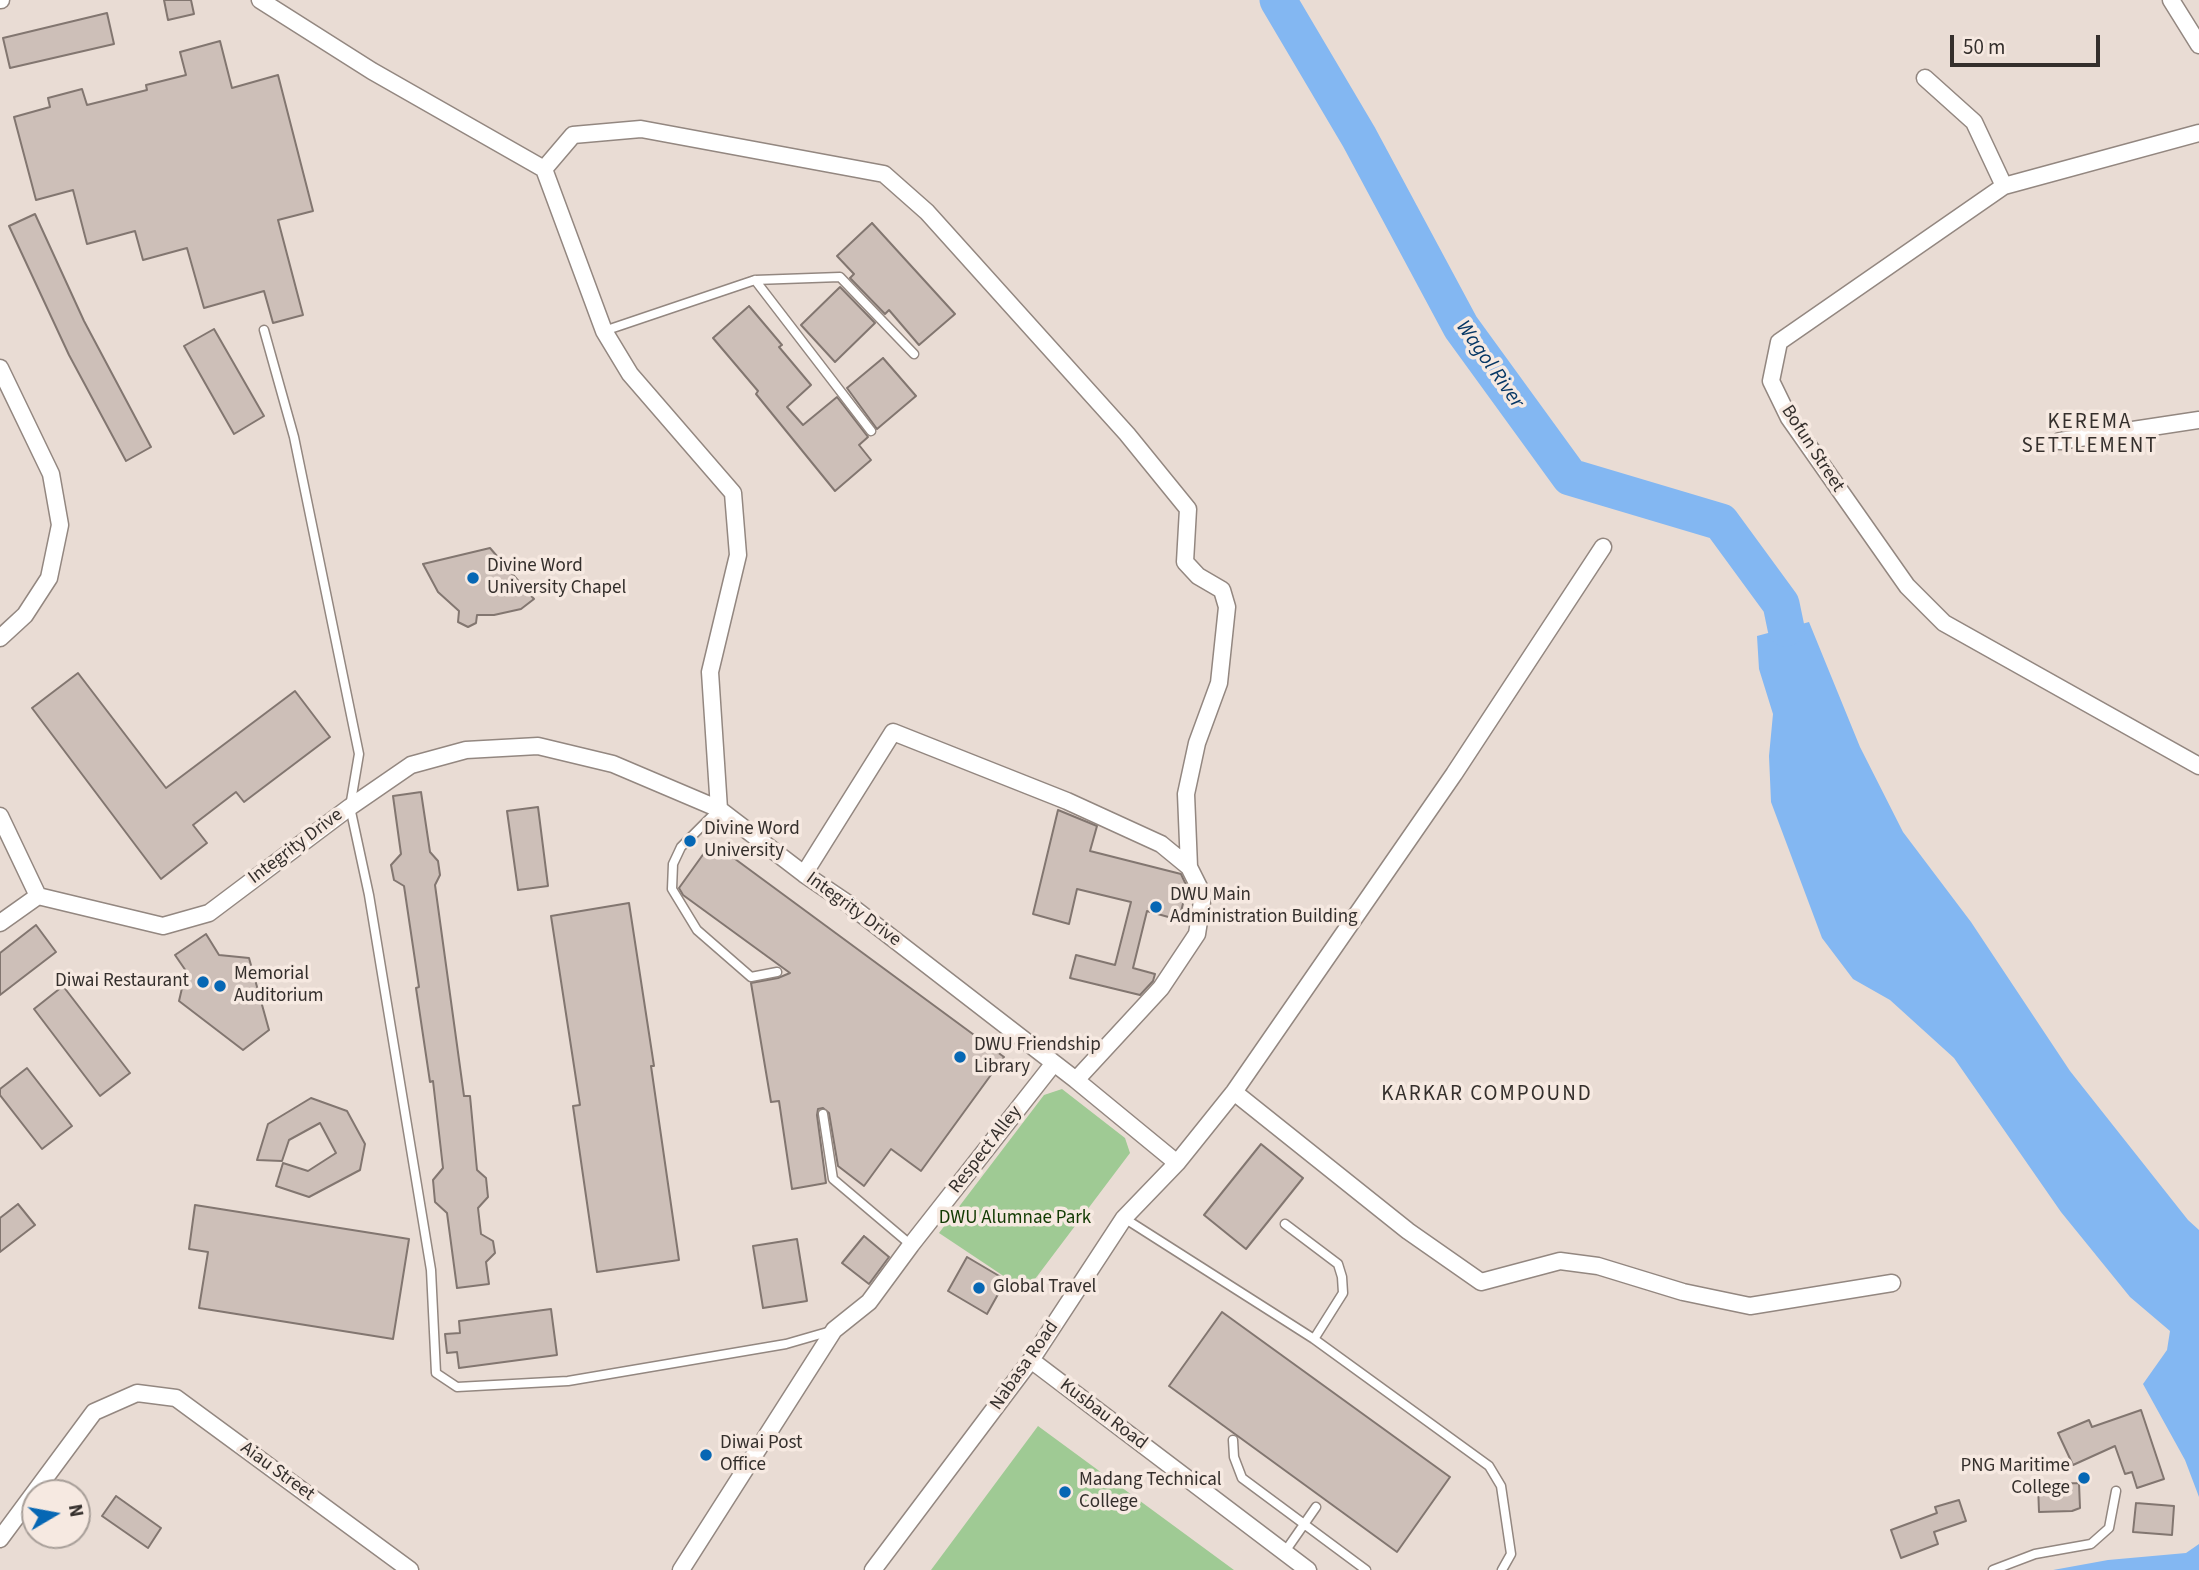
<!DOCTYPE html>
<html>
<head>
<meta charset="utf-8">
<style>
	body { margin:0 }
	#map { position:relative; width:2199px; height:1570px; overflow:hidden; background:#e9dcd4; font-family:"Source Sans 3",sans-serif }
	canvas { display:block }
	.north { position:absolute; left:21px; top:1479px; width:70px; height:70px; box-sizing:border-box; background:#f6e9e1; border:2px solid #a89f99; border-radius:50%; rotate:80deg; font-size:19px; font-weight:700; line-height:28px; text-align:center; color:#342f2c }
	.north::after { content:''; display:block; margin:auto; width:24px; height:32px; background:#0667b4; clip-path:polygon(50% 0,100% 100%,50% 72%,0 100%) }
	.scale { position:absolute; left:1950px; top:35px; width:150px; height:32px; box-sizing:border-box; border:4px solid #342f2c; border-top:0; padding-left:9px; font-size:21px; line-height:24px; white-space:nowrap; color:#342f2c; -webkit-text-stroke:5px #f6e9e1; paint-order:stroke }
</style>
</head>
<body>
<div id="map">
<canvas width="2199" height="1570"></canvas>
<div class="north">N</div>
<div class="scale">50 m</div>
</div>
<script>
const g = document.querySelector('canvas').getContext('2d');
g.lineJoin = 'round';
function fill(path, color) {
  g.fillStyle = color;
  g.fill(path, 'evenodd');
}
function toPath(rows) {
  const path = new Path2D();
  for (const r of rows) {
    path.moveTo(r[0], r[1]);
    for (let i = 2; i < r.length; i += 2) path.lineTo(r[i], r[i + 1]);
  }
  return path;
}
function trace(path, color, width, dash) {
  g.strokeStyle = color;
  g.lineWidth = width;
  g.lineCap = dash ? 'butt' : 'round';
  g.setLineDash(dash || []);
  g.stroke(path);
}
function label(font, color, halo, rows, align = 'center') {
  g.font = font + ' "Source Sans 3",sans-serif';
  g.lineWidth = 7;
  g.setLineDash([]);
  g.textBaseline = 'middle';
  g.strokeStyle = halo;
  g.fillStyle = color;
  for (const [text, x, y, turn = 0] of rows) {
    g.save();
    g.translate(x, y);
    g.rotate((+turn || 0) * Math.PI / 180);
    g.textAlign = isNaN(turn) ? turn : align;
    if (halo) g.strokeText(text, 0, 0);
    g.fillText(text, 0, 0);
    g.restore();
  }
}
fill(toPath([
	[1062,1089,1125,1138,1130,1153,1026,1291,939,1233,1044,1095],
	[1038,1426,1234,1570,931,1570]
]), '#9fca94');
fill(toPath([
	[1809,622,1860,747,1903,832,1971,922,2070,1071,2188,1220,2199,1230,2199,1497,2185,1460,2143,1384,2167,1350,2170,1331,2130,1297,2061,1212,1954,1058,1890,1000,1853,979,1822,938,1771,802,1769,756,1773,714,1759,669,1757,636],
	[2199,1544,2199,1570,2053,1570,2108,1560,2186,1553]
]), '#83b7f2');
trace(toPath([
	[1278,0,1359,137,1461,327,1570,477,1721,522,1781,604,1786,628]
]), '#83b7f2', 37);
const building = toPath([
	[164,0,191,0,194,14,168,20,164,0],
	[107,13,114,44,10,68,3,38,107,13],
	[220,41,232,88,278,75,313,211,278,220,303,315,273,323,264,291,204,308,187,248,143,260,135,231,87,244,73,190,36,200,14,117,50,107,48,98,82,89,87,105,147,90,146,85,186,75,180,52,220,41],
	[35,214,84,321,151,447,126,461,69,355,9,226,35,214],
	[872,223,955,314,919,345,889,310,885,314,850,278,854,274,837,256,872,223],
	[840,287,875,323,835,362,801,325,840,287],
	[749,306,782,345,779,347,811,385,787,407,803,425,837,397,868,437,859,445,871,460,835,491,756,394,758,391,713,338,749,306],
	[214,329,264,416,234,434,184,346,214,329],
	[883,358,916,396,877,429,847,388,883,358],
	[490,548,534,599,521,609,494,615,477,615,476,623,468,627,458,622,459,611,438,592,423,564,490,548],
	[78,673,166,788,295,691,330,737,244,802,236,792,193,825,207,843,161,879,32,708,78,673],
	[421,792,430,852,438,861,440,875,435,885,464,1096,470,1096,477,1170,486,1178,488,1197,478,1208,481,1234,493,1241,495,1253,486,1262,489,1284,457,1288,447,1213,435,1202,433,1180,443,1168,433,1081,430,1082,416,988,419,987,404,886,394,880,391,865,401,854,393,796,421,792],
	[538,807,548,886,518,890,507,811,538,807],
	[1058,810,1097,826,1090,851,1181,874,1187,887,1179,920,1147,911,1133,968,1155,974,1153,981,1140,995,1070,978,1076,955,1115,965,1131,902,1077,889,1069,924,1033,914,1058,810],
	[712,842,1004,1057,921,1171,891,1149,864,1186,838,1166,829,1113,823,1108,818,1109,817,1115,826,1183,792,1189,779,1101,771,1102,751,983,778,978,790,973,683,895,679,888,712,842],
	[629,903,654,1066,651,1066,679,1260,597,1272,573,1106,580,1105,551,916,629,903],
	[36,925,56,952,0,995,0,953,36,925],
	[206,934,219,955,249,958,269,1030,243,1050,179,1001,186,971,175,955,206,934],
	[63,986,130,1073,100,1096,34,1009,63,986],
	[27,1068,72,1126,42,1149,0,1095,0,1089,27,1068],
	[311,1098,347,1111,365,1144,360,1170,309,1197,276,1186,283,1163,308,1171,336,1153,320,1123,289,1140,282,1161,257,1160,268,1124,311,1098],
	[1261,1144,1303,1178,1246,1249,1204,1215,1261,1144],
	[18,1204,35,1225,0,1252,0,1218,18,1204],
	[195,1205,409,1239,393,1339,199,1308,208,1252,189,1249,195,1205],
	[864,1236,889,1257,869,1284,842,1263,864,1236],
	[797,1239,807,1301,763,1308,753,1246,797,1239],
	[967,1257,1006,1280,987,1314,948,1291,967,1257],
	[551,1309,557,1355,459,1368,457,1352,447,1353,445,1334,460,1333,459,1321,551,1309],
	[1222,1312,1450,1477,1397,1552,1169,1386,1222,1312],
	[2141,1410,2164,1479,2137,1488,2132,1472,2125,1474,2115,1446,2073,1465,2058,1433,2089,1420,2092,1427,2141,1410],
	[2079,1483,2080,1508,2072,1511,2039,1512,2038,1484,2079,1483],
	[116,1496,161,1528,148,1548,102,1516,116,1496],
	[1959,1500,1966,1521,1934,1532,1938,1544,1901,1558,1891,1530,1937,1513,1935,1507,1959,1500],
	[2136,1503,2174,1506,2172,1535,2133,1532,2136,1503]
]);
fill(building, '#cdbfb8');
trace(building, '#827670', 2);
const service = toPath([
	[755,280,871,431],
	[264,330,294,437,359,754,350,807,369,895,431,1270,436,1373,457,1387,568,1381,786,1344,831,1331],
	[604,331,755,280,840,277,914,354],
	[719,809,681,847,673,864,672,889,697,930,751,977,777,972],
	[823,1114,833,1179,911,1245],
	[1124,1218,1314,1339,1489,1466,1501,1486,1511,1554,1502,1570],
	[1285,1224,1338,1264,1342,1277,1343,1293,1314,1339],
	[1233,1440,1234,1457,1242,1478,1366,1570],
	[1284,1553,1316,1507],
	[1993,1570,2035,1554,2091,1544,2109,1528,2116,1491]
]);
const minor = toPath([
	[0,0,1,0],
	[260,0,372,71,544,169,604,331,630,374,733,493,738,555,710,672,719,809],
	[2171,0,2199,45],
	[1925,78,1974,122,2004,186],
	[2199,133,2004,186,1779,342,1771,381,1789,418,1907,586,1944,623,2199,766],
	[544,169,573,135,641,129,884,174,927,212,1127,434,1188,509,1185,562,1198,576,1222,590,1227,607,1219,683,1197,743,1186,794,1189,867],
	[0,368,51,474,60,525,49,578,25,615,0,638],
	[2060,441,2199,420],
	[0,816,38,896],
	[804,874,893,732,1067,801,1161,844,1189,867,1203,895,1197,934,1161,988,1076,1080],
	[38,896,163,926,209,913,350,807,411,765,466,750,538,746,613,764,719,809,804,874,847,903,1076,1080,1177,1163],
	[0,923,38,896],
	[1234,1092,1408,1231,1481,1282,1560,1261,1598,1266,1683,1292,1750,1306,1892,1283],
	[1031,1360,1308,1570],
	[0,1539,94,1412,137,1393,176,1398,410,1570],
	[681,1570,834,1330,869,1302,911,1245,1054,1063],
	[873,1570,1031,1360,1124,1218,1177,1163,1234,1092,1454,774,1603,547]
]);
trace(service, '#938780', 11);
trace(minor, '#938780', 19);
trace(service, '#fff', 8);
trace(minor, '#fff', 16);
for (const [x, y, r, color] of [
	[473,578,7,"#0667b4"],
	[690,841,7,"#0667b4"],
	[1156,907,7,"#0667b4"],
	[203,982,7,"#0667b4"],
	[220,986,7,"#0667b4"],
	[960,1057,7,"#0667b4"],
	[979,1288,7,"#0667b4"],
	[706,1455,7,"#0667b4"],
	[2084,1478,7,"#0667b4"],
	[1065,1492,7,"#0667b4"]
]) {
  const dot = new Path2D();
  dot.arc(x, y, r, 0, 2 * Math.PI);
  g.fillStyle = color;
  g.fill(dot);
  trace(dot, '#f6e9e1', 2.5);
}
label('19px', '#342f2c', '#f6e9e1', [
	["Bofun Street",1812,449,57],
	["Integrity Drive",296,847,-37],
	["Integrity Drive",853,910,36],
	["Respect Alley",986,1150,-52],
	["Nabasa Road",1025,1366,-55],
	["Kusbau Road",1103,1415,37],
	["Aiau Street",277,1472,36]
]);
label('19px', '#342f2c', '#f6e9e1', [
	["Divine Word",487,567],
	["University Chapel",487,589],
	["Divine Word",704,830],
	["University",704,852],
	["DWU Main",1170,896],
	["Administration Building",1170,918],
	["Memorial",234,975],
	["Auditorium",234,997],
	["Diwai Restaurant",189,982,"right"],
	["DWU Friendship",974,1046],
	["Library",974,1068],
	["Global Travel",993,1288],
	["Diwai Post",720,1444],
	["Office",720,1466],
	["PNG Maritime",2070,1467,"right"],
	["College",2070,1489,"right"],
	["Madang Technical",1079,1481],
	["College",1079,1503]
], 'left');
label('19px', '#123b03', '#f6e9e1', [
	["DWU Alumnae Park",1015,1219]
]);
label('italic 21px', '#063765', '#f6e9e1', [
	["Wagol River",1489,365,55]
]);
g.letterSpacing = '2px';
label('21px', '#342f2c', '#f6e9e1', [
	["KEREMA",2090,423],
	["SETTLEMENT",2090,447],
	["KARKAR COMPOUND",1487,1095]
]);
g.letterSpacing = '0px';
</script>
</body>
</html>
